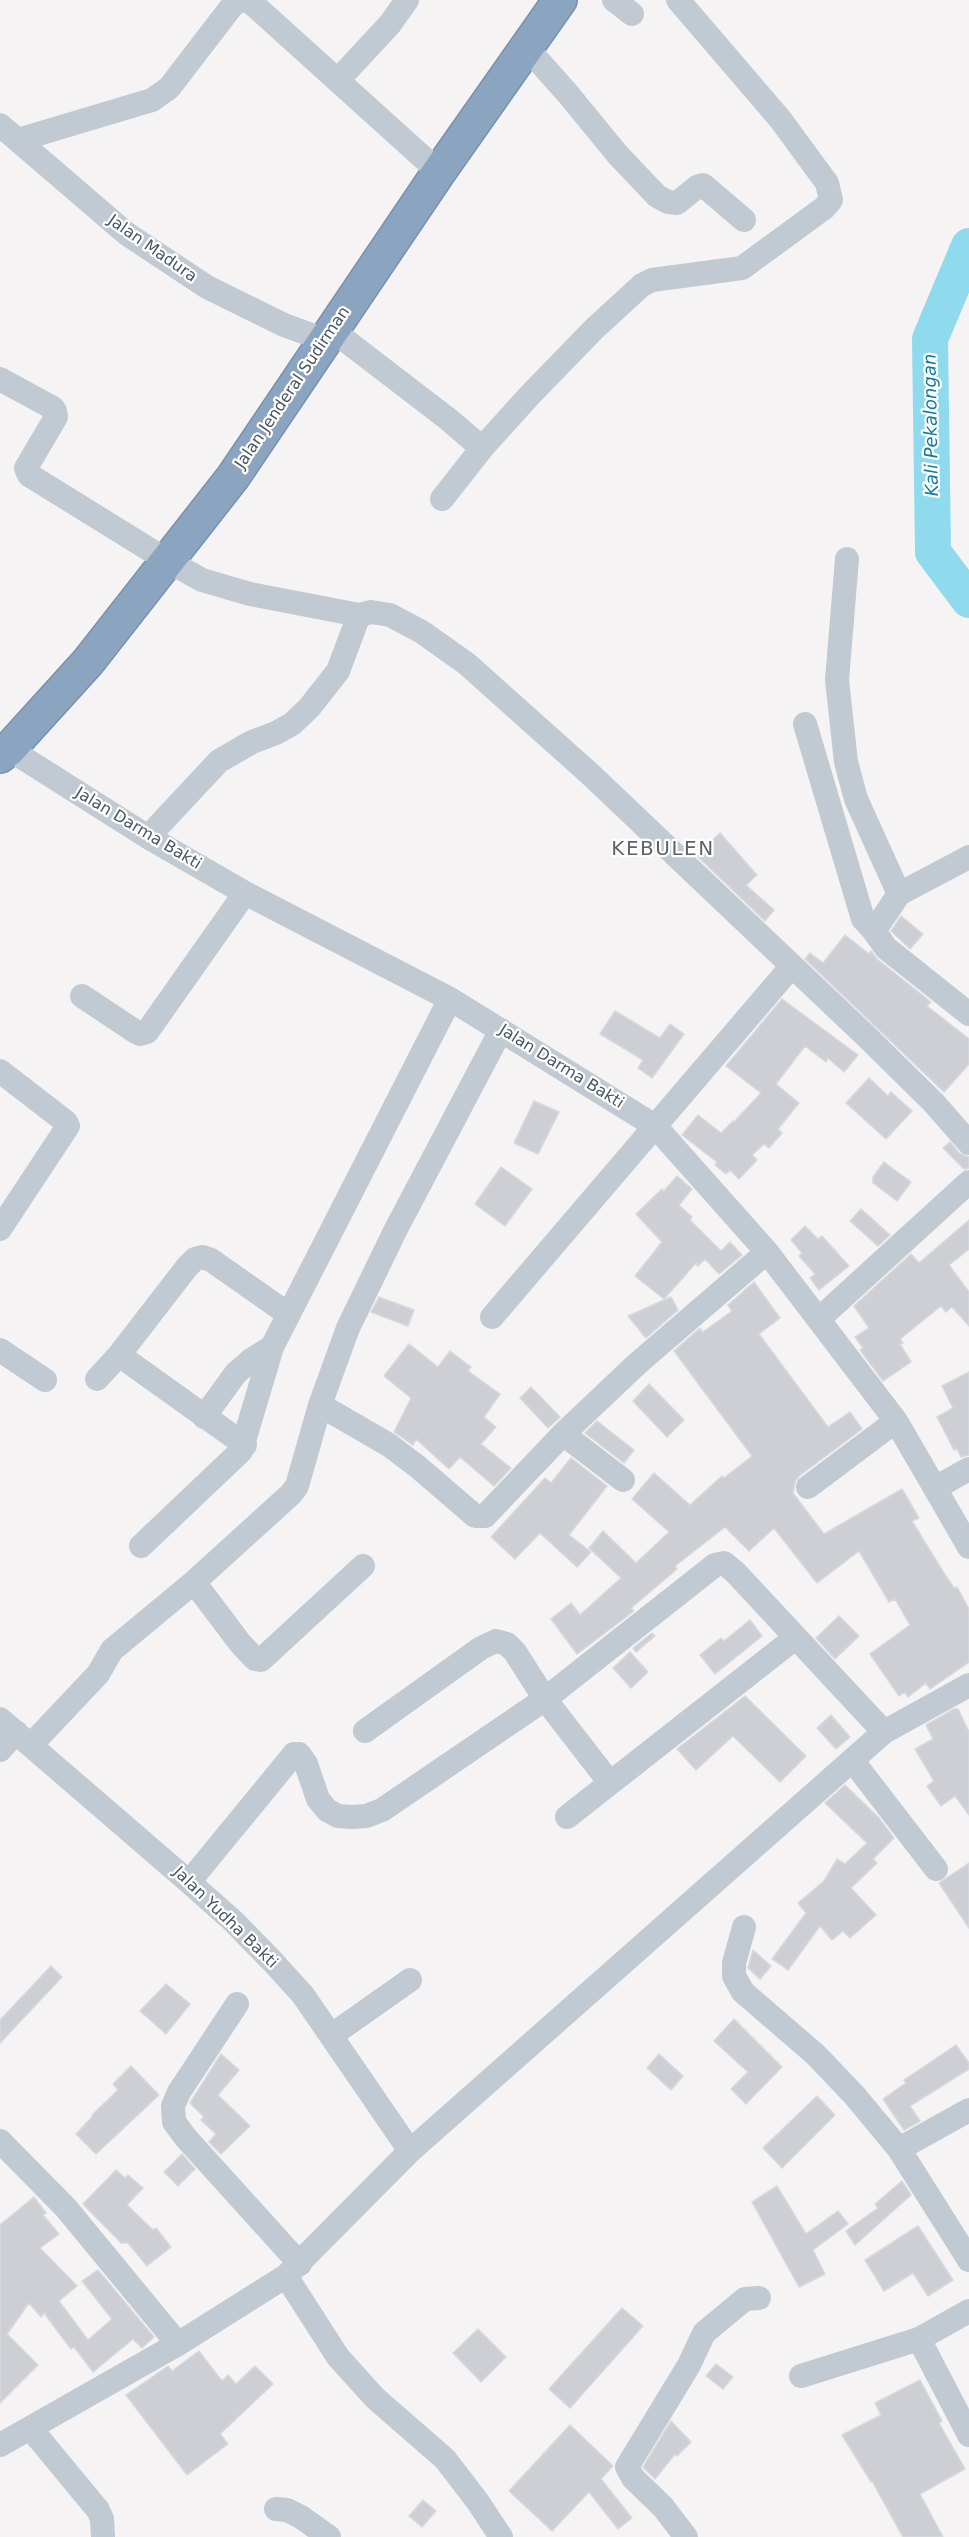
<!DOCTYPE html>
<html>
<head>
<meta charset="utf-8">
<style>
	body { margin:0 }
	canvas { display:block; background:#f5f3f3 }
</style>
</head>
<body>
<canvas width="969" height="2537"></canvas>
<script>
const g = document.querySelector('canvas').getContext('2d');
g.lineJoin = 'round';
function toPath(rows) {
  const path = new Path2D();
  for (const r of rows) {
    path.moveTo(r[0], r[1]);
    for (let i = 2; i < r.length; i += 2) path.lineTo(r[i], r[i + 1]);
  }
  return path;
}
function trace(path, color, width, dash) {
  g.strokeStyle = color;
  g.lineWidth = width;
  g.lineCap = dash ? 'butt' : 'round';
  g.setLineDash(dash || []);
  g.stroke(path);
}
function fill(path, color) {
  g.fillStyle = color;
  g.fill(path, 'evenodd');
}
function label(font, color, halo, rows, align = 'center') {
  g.font = font + ' "DejaVu Sans",sans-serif';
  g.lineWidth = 4.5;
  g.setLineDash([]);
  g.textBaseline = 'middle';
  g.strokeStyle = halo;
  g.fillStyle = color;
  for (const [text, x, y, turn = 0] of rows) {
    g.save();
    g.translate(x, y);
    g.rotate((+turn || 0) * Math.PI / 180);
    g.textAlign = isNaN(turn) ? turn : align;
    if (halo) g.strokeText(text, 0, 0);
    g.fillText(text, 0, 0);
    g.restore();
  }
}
trace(toPath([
	[969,246,930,339,933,552,969,600]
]), '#90daee', 36);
const building = toPath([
	[720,833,757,875,746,885,774,910,765,921,696,855,720,833],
	[901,916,923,934,910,949,891,931,901,916],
	[845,935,869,954,871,951,877,959,931,1002,927,1006,969,1039,969,1064,944,1092,805,959,810,953,823,963,845,935],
	[782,999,858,1055,844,1072,828,1058,826,1062,805,1046,776,1084,799,1103,778,1129,782,1133,769,1148,764,1144,752,1155,757,1160,739,1179,730,1170,726,1174,715,1165,717,1162,682,1135,698,1115,721,1133,733,1121,734,1122,761,1093,726,1066,782,999],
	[615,1011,660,1038,670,1024,684,1034,652,1078,638,1068,643,1060,600,1034,615,1011],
	[869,1078,888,1096,891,1092,912,1111,886,1139,846,1103,869,1078],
	[534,1101,559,1112,538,1154,514,1143,534,1101],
	[950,1142,959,1153,969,1157,969,1168,964,1169,943,1148,950,1142],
	[884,1162,911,1182,897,1201,873,1183,873,1177,884,1162],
	[501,1167,532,1189,505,1226,475,1204,501,1167],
	[677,1176,692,1189,679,1205,692,1217,690,1220,721,1251,730,1242,742,1255,719,1274,705,1259,698,1266,696,1263,664,1299,635,1276,662,1242,636,1214,662,1189,664,1191,677,1176],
	[861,1209,890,1235,878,1246,850,1221,861,1209],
	[969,1220,969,1249,949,1265,969,1292,969,1326,952,1307,946,1312,941,1306,900,1339,903,1343,900,1344,911,1362,883,1381,860,1350,863,1348,855,1337,869,1328,854,1306,911,1254,919,1263,969,1220],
	[805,1226,818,1239,822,1236,849,1266,819,1290,810,1278,815,1274,799,1256,802,1253,791,1240,805,1226],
	[754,1282,780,1318,759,1334,828,1427,850,1412,862,1429,799,1476,795,1482,793,1493,824,1534,902,1489,919,1518,912,1521,944,1573,954,1588,957,1587,969,1609,969,1662,930,1689,926,1683,908,1697,905,1692,899,1696,870,1654,910,1625,895,1599,889,1602,859,1551,817,1583,774,1528,749,1551,725,1527,675,1566,677,1569,631,1608,634,1611,577,1654,551,1619,571,1603,580,1615,621,1578,589,1548,603,1531,636,1563,669,1532,632,1499,654,1473,690,1505,722,1476,724,1478,752,1456,674,1351,700,1328,703,1332,732,1311,728,1305,754,1282],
	[379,1297,414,1310,408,1326,371,1312,379,1297],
	[671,1297,678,1310,646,1338,628,1316,671,1297],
	[409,1344,438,1367,450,1351,471,1367,468,1371,500,1394,484,1417,496,1427,481,1444,511,1468,494,1486,460,1457,449,1469,416,1439,413,1445,394,1432,411,1398,384,1376,409,1344],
	[969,1372,969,1455,961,1457,957,1449,954,1450,937,1417,953,1408,942,1386,969,1372],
	[649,1384,684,1420,667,1437,633,1401,649,1384],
	[531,1387,560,1417,548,1428,520,1398,531,1387],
	[597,1421,634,1450,624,1463,585,1433,597,1421],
	[571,1458,607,1486,569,1535,591,1552,577,1567,540,1533,515,1559,491,1537,545,1478,551,1483,571,1458],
	[839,1616,859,1636,835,1659,816,1638,839,1616],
	[750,1620,762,1636,715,1674,700,1655,721,1638,724,1641,750,1620],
	[652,1633,655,1636,636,1652,633,1648,652,1633],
	[630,1652,648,1672,631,1688,613,1668,630,1652],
	[745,1696,806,1756,780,1782,733,1736,696,1770,677,1749,745,1696],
	[954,1709,958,1709,969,1732,969,1815,955,1796,941,1806,927,1786,934,1781,915,1749,933,1739,926,1725,954,1709],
	[831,1715,850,1737,836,1749,817,1728,831,1715],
	[845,1785,879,1818,894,1838,873,1859,877,1863,851,1888,876,1915,850,1938,843,1931,832,1940,820,1926,788,1970,772,1959,806,1913,798,1903,824,1881,837,1859,845,1864,867,1843,825,1803,845,1785],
	[969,1863,969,1928,939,1883,969,1863],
	[753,1950,771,1966,760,1979,748,1968,753,1950],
	[51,1966,62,1977,0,2043,0,2020,51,1966],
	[166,1984,190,2004,166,2034,140,2011,166,1984],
	[734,2019,782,2067,746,2104,731,2089,748,2072,714,2041,734,2019],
	[956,2045,969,2063,969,2069,910,2106,920,2121,904,2130,883,2099,906,2083,904,2080,956,2045],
	[221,2054,239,2070,218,2095,250,2126,221,2154,209,2142,216,2134,201,2120,204,2117,190,2103,221,2054],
	[659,2054,683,2076,671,2090,647,2068,659,2054],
	[131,2066,159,2095,96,2154,76,2134,93,2116,92,2115,118,2090,113,2084,131,2066],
	[817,2096,835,2115,782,2168,763,2148,817,2096],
	[182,2154,195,2169,178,2186,164,2172,182,2154],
	[116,2170,125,2178,128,2175,143,2188,127,2205,153,2230,156,2228,171,2247,147,2266,128,2243,121,2243,83,2204,116,2170],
	[902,2181,911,2195,855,2245,846,2231,878,2208,875,2204,902,2181],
	[777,2186,806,2234,838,2211,848,2224,813,2250,825,2274,799,2287,752,2202,777,2186],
	[34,2197,46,2213,43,2215,59,2234,40,2248,77,2286,59,2301,88,2340,112,2319,82,2281,98,2270,154,2337,142,2348,133,2339,93,2372,74,2347,71,2349,44,2313,41,2317,29,2303,7,2334,38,2365,0,2403,0,2225,34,2197],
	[918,2226,953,2280,928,2296,913,2273,884,2291,865,2260,918,2226],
	[622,2308,643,2326,570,2408,549,2389,622,2308],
	[478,2329,506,2357,481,2382,453,2353,478,2329],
	[199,2351,222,2381,228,2375,236,2384,255,2366,273,2384,220,2434,228,2444,187,2475,126,2395,168,2366,172,2371,199,2351],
	[716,2364,733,2377,723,2389,706,2376,716,2364],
	[920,2380,942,2421,939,2423,965,2469,920,2494,943,2537,903,2537,872,2481,871,2482,842,2435,881,2415,875,2403,920,2380],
	[671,2421,691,2442,677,2456,675,2454,655,2479,643,2467,671,2421],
	[570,2425,613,2466,601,2479,632,2518,618,2529,589,2492,552,2531,509,2491,570,2425],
	[423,2500,436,2511,422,2527,409,2516,423,2500]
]);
fill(building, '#cdcfd5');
trace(building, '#d7d9de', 1.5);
const highway = toPath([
	[0,756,9,749,88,662,233,477,439,172,560,0]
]);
trace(highway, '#7690ad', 36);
trace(toPath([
	[246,0,254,5,439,172],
	[614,0,632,14],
	[528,49,568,94,618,155,657,196,668,202,677,203,697,187,703,185,744,220],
	[338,80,390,24,407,0],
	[0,125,127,234,207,287,284,325,325,340],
	[18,140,152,100,169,88,232,6,240,0],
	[332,330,448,419,482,448,529,396,594,329,642,285,652,280,742,268,824,208,831,200,827,183,780,119,678,0],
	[0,379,53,408,55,411,56,417,26,468,29,475,168,561,202,580,250,594,359,615,371,612,390,615,422,632,467,664,590,774,867,1037,934,1103,969,1143],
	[442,499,482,448],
	[847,559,837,680,846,762,856,799,899,894,874,931,886,948,969,1014],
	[805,724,863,919,874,931],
	[9,749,148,837,245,893,450,999,655,1126,767,1252,896,1421,969,1547],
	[148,837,219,761,252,742,276,733,292,724,309,708,338,671,359,615],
	[899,894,969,857],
	[82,996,136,1032,140,1034,147,1032,245,893],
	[0,1071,66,1122,68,1126,0,1229],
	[492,1317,791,967],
	[819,1319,969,1182],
	[0,1350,45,1380],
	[119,1355,245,1445],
	[97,1379,119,1355,187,1267,195,1259,202,1257,211,1260,288,1314],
	[320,1405,389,1445,418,1467,475,1516,485,1516,563,1434,637,1364,767,1252],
	[204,1417,236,1373,251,1360,272,1347],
	[563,1434,623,1480],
	[808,1487,896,1421],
	[935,1488,969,1469],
	[141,1546,241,1451,272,1347,450,999],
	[194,1582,240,1643,255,1659,261,1660,363,1566],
	[0,1719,189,1882,233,1921,273,1962,303,1995,410,2151],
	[365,1731,481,1648,496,1641,507,1644,515,1652,545,1699,610,1783],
	[31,1745,98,1674,112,1650,194,1582,291,1494,297,1486,320,1405,348,1328,395,1231,501,1030],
	[0,1750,16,1732],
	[852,1760,936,1869],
	[567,1817,795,1638],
	[189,1882,294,1754,299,1754,306,1764,318,1799,327,1810,338,1816,352,1817,366,1816,382,1810,545,1699,715,1565,724,1563,735,1572,884,1732],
	[744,1927,734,1963,734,1976,743,1992,816,2055,855,2096,899,2149,969,2110],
	[237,2004,179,2092,173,2106,174,2122,186,2138,300,2264],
	[332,2035,410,1980],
	[0,2141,66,2208,178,2344],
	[899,2149,969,2260],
	[286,2276,410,2151,884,1732,969,1685],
	[919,2339,969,2435],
	[801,2376,919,2339,969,2311],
	[31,2429,98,2510,102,2519,103,2537],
	[0,2445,178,2344,286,2276,338,2357,375,2398,445,2459,478,2502,501,2537],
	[276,2509,287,2510,301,2517,329,2537],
	[686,2537,663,2507,633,2478,627,2467,689,2365,704,2333,745,2299,759,2298]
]), '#c1cad2', 24);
trace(highway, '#8ba5c1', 33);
label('16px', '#4a5661', '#fff', [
	["Jalan Madura",152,249,35],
	["Jalan Jenderal Sudirman",293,388,-56],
	["Jalan Darma Bakti",138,829,31],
	["Jalan Darma Bakti",561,1067,32],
	["Jalan Yudha Bakti",225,1918,44]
]);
label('italic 18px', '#0c7c9b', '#fff', [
	["Kali Pekalongan",932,425,-91]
]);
g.letterSpacing = '1.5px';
label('20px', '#5f6368', '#fff', [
	["KEBULEN",663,850]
]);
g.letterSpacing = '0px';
</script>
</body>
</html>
